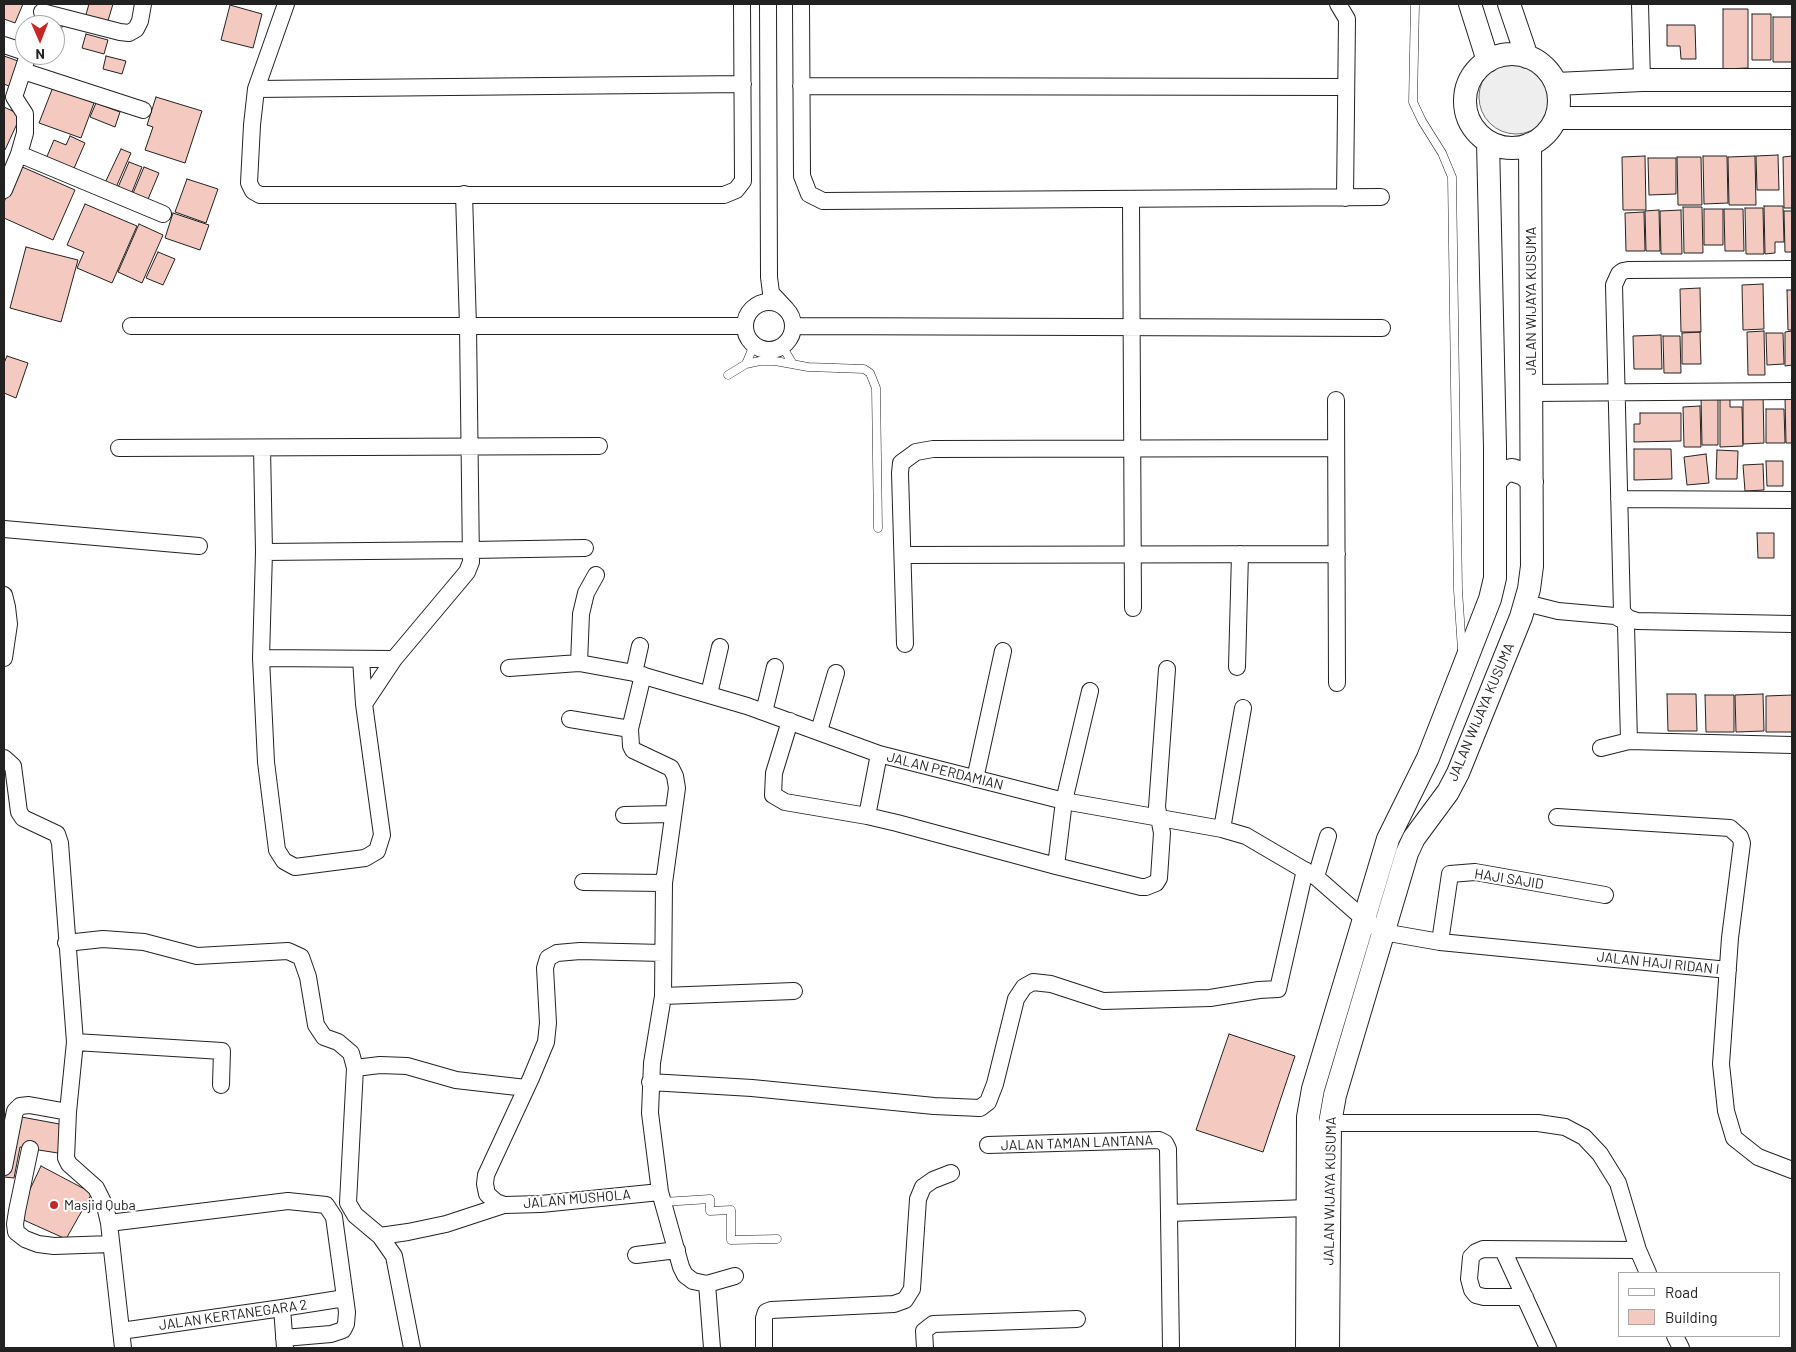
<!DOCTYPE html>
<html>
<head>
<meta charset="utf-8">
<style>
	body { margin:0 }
	#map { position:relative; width:1796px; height:1352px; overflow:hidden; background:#fff; font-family:Barlow,sans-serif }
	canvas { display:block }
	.frame { position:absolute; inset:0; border:5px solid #222; pointer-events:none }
	.legend { position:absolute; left:1618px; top:1272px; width:162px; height:65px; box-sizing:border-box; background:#fff; border:1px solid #a7a7a7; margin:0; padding:6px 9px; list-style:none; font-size:15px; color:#222 }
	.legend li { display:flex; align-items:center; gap:10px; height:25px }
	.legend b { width:25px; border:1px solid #a7a7a7 }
	.north { position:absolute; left:15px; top:15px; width:50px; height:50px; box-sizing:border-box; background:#fff; border:1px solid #a7a7a7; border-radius:50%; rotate:179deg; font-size:14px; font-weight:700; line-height:20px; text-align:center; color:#222 }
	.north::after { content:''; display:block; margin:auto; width:18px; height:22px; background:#c62828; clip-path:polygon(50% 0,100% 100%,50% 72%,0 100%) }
</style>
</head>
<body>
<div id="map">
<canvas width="1796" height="1352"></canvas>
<div class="frame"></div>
<ul class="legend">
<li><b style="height:6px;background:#fff"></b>Road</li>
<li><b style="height:14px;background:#f3c9c0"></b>Building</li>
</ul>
<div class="north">N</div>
</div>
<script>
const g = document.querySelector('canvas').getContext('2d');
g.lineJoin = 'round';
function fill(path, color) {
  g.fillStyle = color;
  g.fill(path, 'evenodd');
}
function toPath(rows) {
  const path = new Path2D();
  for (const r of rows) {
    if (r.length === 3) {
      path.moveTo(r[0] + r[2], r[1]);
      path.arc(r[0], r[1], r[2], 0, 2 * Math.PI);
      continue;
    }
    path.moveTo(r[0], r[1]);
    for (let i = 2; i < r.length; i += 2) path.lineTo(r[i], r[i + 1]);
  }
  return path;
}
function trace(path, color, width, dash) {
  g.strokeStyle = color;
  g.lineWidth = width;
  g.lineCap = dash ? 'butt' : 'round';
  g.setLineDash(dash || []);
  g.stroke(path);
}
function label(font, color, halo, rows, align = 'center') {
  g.font = font + ' Barlow,sans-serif';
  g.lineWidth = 4;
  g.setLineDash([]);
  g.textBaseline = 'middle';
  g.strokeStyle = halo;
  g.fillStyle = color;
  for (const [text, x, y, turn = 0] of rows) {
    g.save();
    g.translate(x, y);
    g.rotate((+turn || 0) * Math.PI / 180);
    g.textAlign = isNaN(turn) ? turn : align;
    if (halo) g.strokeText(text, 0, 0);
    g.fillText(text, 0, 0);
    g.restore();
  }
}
const green = toPath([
	[1516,97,37]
]);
fill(green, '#eee');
trace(green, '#6f6f6f', 1);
const building = toPath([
	[4,4,23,4,15,23,4,19,4,4],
	[89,4,113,4,107,24,85,18,89,4],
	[230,5,262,14,253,48,221,40,230,5],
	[1723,9,1748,9,1748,68,1723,69,1723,9],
	[1752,14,1771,14,1771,60,1752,60,1752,14],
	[47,16,64,20,55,52,55,25,45,25,47,16],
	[1773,17,1792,17,1792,62,1773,62,1773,17],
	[1667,25,1695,25,1696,59,1681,59,1680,46,1667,46,1667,25],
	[86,34,108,40,104,54,82,48,86,34],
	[4,56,21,62,11,87,4,84,4,56],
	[106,56,126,61,122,74,103,69,106,56],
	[53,87,94,103,81,138,39,123,53,87],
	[156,97,202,111,185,163,145,150,153,127,147,125,156,97],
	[96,103,120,112,115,127,90,117,96,103],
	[4,107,21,115,5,150,4,150,4,107],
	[70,136,85,143,72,173,45,161,54,140,66,145,70,136],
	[121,149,131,153,114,192,103,187,121,149],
	[1778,155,1779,190,1757,190,1756,156,1778,155],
	[1645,156,1646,210,1623,210,1622,157,1645,156],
	[1703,156,1727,156,1728,203,1704,204,1703,156],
	[1755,156,1756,205,1729,205,1728,157,1755,156],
	[1792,156,1792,208,1784,208,1783,157,1792,156],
	[1677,157,1701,157,1702,205,1678,205,1677,157],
	[1648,158,1676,158,1676,194,1649,195,1648,158],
	[129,162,142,167,130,197,116,192,129,162],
	[20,166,75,190,53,240,4,218,4,202,20,166],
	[144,167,159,173,146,204,131,198,144,167],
	[187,179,218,189,206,223,175,212,187,179],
	[85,204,137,226,112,283,77,268,84,252,67,245,85,204],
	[1764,206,1783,206,1784,242,1775,242,1775,253,1765,254,1764,206],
	[1683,207,1702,207,1703,253,1684,253,1683,207],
	[1745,208,1763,208,1764,254,1746,254,1745,208],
	[1704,209,1723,209,1723,245,1704,245,1704,209],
	[1724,209,1743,209,1744,251,1725,251,1724,209],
	[1659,210,1660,251,1646,251,1645,211,1659,210],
	[1681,210,1682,254,1661,254,1660,211,1681,210],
	[1784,211,1792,211,1792,252,1785,252,1784,211],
	[1644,212,1645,251,1626,251,1625,213,1644,212],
	[173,213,209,225,200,250,165,238,173,213],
	[139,224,163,235,142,283,118,272,139,224],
	[26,247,78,260,61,322,10,308,26,247],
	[158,252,175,259,163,285,146,278,158,252],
	[1763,284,1764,329,1743,330,1742,285,1763,284],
	[1700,288,1701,332,1681,332,1680,289,1700,288],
	[1787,290,1792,290,1792,330,1788,330,1787,290],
	[1764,331,1765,375,1748,375,1747,332,1764,331],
	[1792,331,1792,365,1785,366,1785,332,1792,331],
	[1700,332,1701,364,1682,364,1682,333,1700,332],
	[1766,333,1783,333,1784,364,1767,365,1766,333],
	[1661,335,1662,369,1634,369,1633,336,1661,335],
	[1663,336,1680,336,1681,373,1664,373,1663,336],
	[7,356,28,363,16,398,4,393,4,363,7,356],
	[1730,394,1730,407,1742,407,1743,446,1720,447,1720,395,1730,394],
	[1743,394,1763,394,1764,443,1743,444,1743,394],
	[1701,396,1718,396,1718,445,1702,445,1701,396],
	[1792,397,1792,443,1786,443,1785,398,1792,397],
	[1700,406,1701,447,1684,447,1683,407,1700,406],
	[1766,409,1784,409,1785,443,1766,443,1766,409],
	[1640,413,1681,413,1681,441,1634,442,1634,424,1640,424,1640,413],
	[1634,449,1671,449,1672,479,1634,480,1634,449],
	[1717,450,1738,451,1737,479,1716,479,1717,450],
	[1706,454,1709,483,1687,485,1684,457,1706,454],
	[1766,461,1783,461,1783,486,1767,486,1766,461],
	[1763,464,1764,490,1745,491,1743,465,1763,464],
	[1757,533,1774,533,1774,558,1758,558,1757,533],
	[1667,694,1696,694,1697,731,1668,731,1667,694],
	[1763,694,1764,731,1736,732,1735,695,1763,694],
	[1705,695,1734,695,1734,732,1706,732,1705,695],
	[1792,695,1792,732,1766,732,1766,696,1792,695],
	[1229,1034,1295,1056,1263,1152,1196,1130,1229,1034],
	[5,1114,65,1125,64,1154,20,1147,14,1178,4,1177,5,1114],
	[41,1166,92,1193,66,1239,17,1217,41,1166]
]);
fill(building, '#f3c9c0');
trace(building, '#222', 1);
const lane = toPath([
	[1415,4,1413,102,1422,121,1442,153,1452,177,1458,590,1462,650],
	[782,346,793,364],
	[746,364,754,345],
	[728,375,746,364,760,361,775,361,808,367,864,369,870,373,876,388,878,528],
	[663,1202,710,1199,710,1211,731,1210,731,1240,777,1239]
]);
const street = toPath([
	[286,4,256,89,252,125,249,183,253,191,260,195,724,195,736,190,743,181,742,4],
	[768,4,769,277,771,293,786,309],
	[801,4,802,176,809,194,823,201,1381,197],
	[1338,4,1347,19,1345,198],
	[1640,4,1642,80],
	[42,12,120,32,129,33,136,29,140,21,143,4],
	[4,45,25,52],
	[23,71,143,110],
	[801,86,1346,87],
	[256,89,743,84],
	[19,154,163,214],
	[4,190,19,154,25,133,25,114,14,97,28,55],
	[1131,199,1133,608],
	[1792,269,1628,270,1623,271,1619,274,1614,285,1622,612,1628,618,1637,621,1792,624],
	[769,326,24],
	[131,326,745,326],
	[793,326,1382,328],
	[1531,393,1792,391],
	[1336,400,1337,683],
	[119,448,599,446],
	[262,448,264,552,261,658,266,762,277,850,284,861,295,867,365,858,377,851,382,835,364,704,361,659],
	[1619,499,1792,500],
	[4,529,199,546],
	[264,552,472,550,585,548],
	[903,555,1337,554],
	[4,595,7,607,9,624,4,658],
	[1526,603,1558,611,1615,616,1624,621,1626,625,1629,741],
	[905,644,900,473,901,463,916,452,933,449,1336,448],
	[261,658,394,659],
	[579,663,581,614,586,593,596,575],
	[1237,667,1240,554],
	[509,668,579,663,634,673,747,706,879,754,1064,801,1222,829,1246,836,1316,877,1364,919,1383,932,1440,942,1728,970],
	[634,673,640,646],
	[643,675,630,729,631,746,633,750,671,768,675,776,677,788,664,883,663,996,652,1063,650,1113,660,1192,681,1267,685,1275,693,1281,707,1284,712,1348],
	[709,694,720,647],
	[364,704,394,659,467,572,471,562,468,326,464,194],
	[764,712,775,667],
	[570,719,630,729],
	[790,721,774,773,773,795,785,802,867,816,897,823,1056,866,1141,887,1146,887,1156,883,1159,878,1162,833,1157,807,1167,669],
	[819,731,836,673],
	[1601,748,1629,741,1792,745],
	[4,758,13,766,19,812,23,818,57,834,60,843,75,1042,68,1112,66,1158,69,1164,96,1188,105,1206,109,1223,123,1348],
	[975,779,1003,651],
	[624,815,672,814],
	[867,816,879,754],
	[1557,817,1730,828,1740,837,1742,843,1730,938,1721,1064,1726,1111,1734,1138,1758,1157,1792,1170],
	[1222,829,1243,708],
	[1056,866,1064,801,1090,691],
	[1316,877,1328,836],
	[583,882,664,883],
	[1440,942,1450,874,1475,872,1605,895],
	[66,943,103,939,144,942,197,956,288,951,301,957,308,977,316,1025,324,1037,338,1042,351,1053,355,1068,348,1203,355,1215,380,1236,394,1256,412,1348],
	[663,996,794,991],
	[75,1042,222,1051,221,1085],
	[355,1068,380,1065,407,1066,456,1080,526,1088],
	[650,1082,752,1088,934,1106,980,1108,988,1102,995,1084,1016,999,1024,987,1033,982,1051,984,1103,1001,1210,998,1259,990,1278,989,1305,870],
	[1330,1123,1538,1123,1565,1127,1584,1137,1600,1154,1618,1183,1638,1250,1648,1273],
	[988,1145,1159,1140,1165,1143,1168,1149,1171,1348],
	[30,1149,17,1211,15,1224,16,1232,25,1239,38,1244,54,1246,111,1244],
	[4,1167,15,1111,20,1106,29,1105,68,1112],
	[660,1192,541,1204,504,1205,496,1202,487,1194,485,1184,486,1175,531,1078,546,1042,548,1023,545,968,548,958,557,953,580,951,663,953],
	[1169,1213,1307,1208],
	[109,1223,288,1201,326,1205,334,1217,347,1312,346,1324,343,1330,331,1334,284,1338],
	[380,1236,408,1232,446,1224,504,1205],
	[1503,1250,1548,1348],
	[636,1255,677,1250],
	[707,1284,735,1276],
	[1525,1297,1484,1297,1476,1295,1472,1290,1469,1279,1471,1257,1476,1252,1483,1249,1638,1250],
	[282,1308,285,1348],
	[121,1331,282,1308,345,1298],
	[1675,1336,1681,1348],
	[764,1348,764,1318,766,1312,771,1310,894,1304,905,1300,912,1289,918,1199,923,1187,933,1180,951,1173],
	[925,1348,924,1331,933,1324,1077,1319]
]);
const secondary = toPath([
	[1470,4,1488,61],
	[1509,4,1527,57],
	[1512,101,47],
	[1556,84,1642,80,1792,80],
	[1556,118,1792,118],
	[1495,482,1504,472,1512,470,1524,474,1532,482],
	[1307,1348,1308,1117,1313,1089,1388,839,1428,758,1490,599,1495,578,1495,448,1488,142],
	[1328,1348,1330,1123,1335,1095,1407,853,1414,838,1448,792,1458,773,1521,617,1529,589,1532,566,1530,144]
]);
trace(lane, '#222', 9);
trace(street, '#222', 18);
trace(secondary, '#222', 24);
trace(lane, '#fff', 8);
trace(street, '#fff', 16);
trace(secondary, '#fff', 22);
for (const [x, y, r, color] of [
	[54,1205,5,"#c62828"]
]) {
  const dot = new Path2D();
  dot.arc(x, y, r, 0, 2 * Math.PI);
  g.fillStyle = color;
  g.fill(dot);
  trace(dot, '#fff', 2);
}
label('14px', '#222', '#fff', [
	["JALAN WIJAYA KUSUMA",1531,301,-90],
	["JALAN WIJAYA KUSUMA",1481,712,-67],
	["JALAN PERDAMIAN",945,771,14],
	["HAJI SAJID",1509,879,9],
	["JALAN HAJI RIDAN I",1658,963,6],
	["JALAN TAMAN LANTANA",1077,1143,-2],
	["JALAN WIJAYA KUSUMA",1330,1191,-89],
	["JALAN MUSHOLA",577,1199,-5],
	["JALAN KERTANEGARA 2",233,1315,-8]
]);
label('14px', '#222', '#fff', [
	["Masjid Quba",64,1205]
], 'left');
</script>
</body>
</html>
